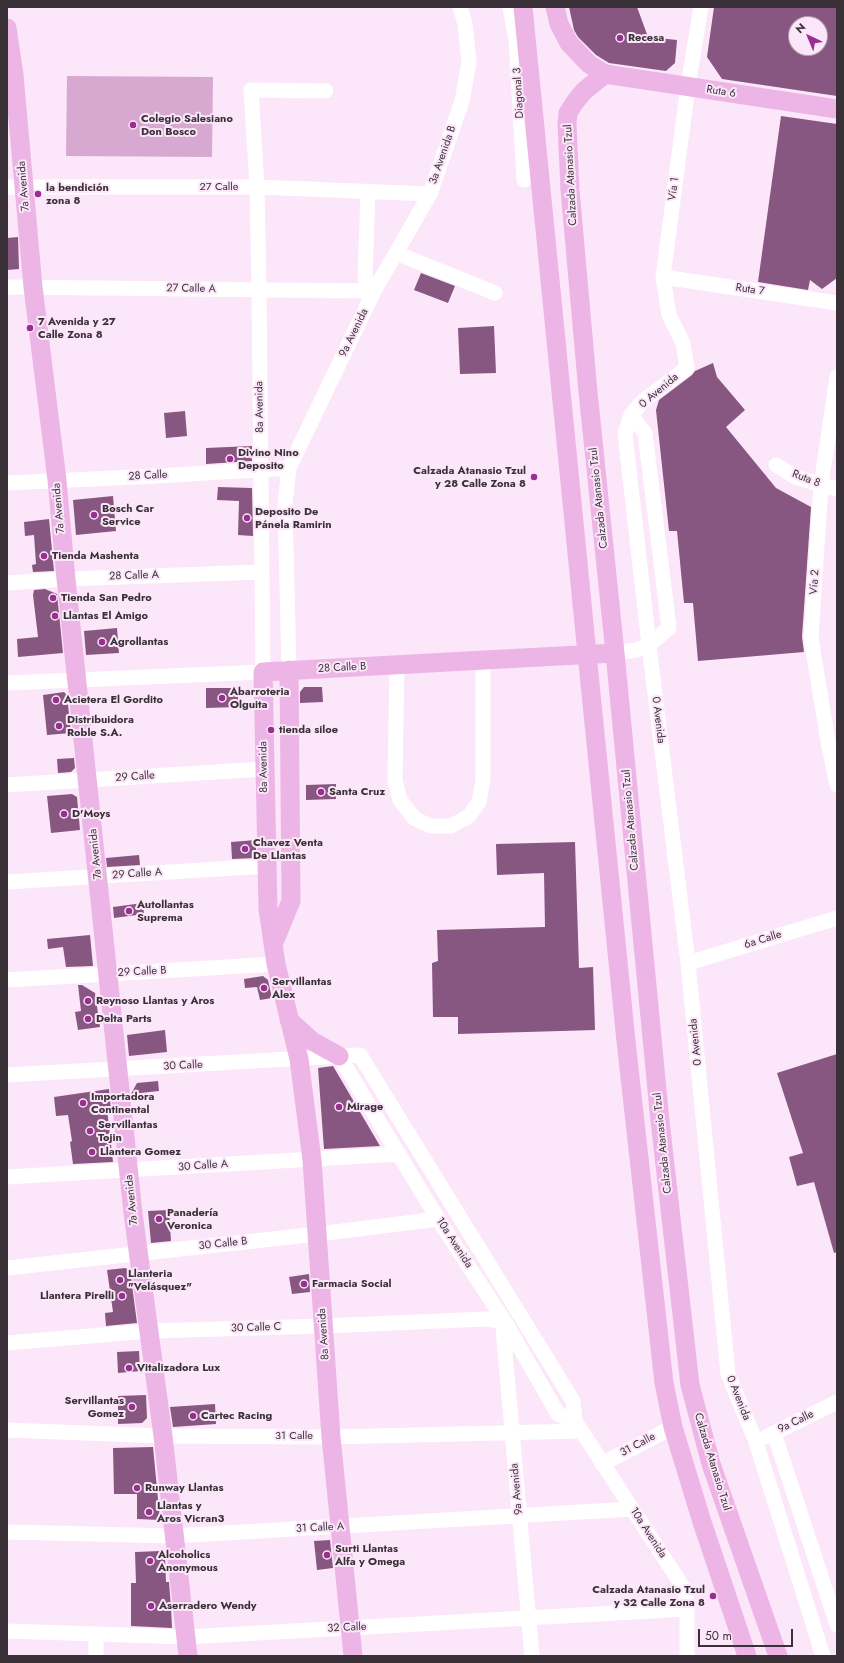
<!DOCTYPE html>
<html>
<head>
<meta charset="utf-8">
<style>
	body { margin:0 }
	#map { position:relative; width:844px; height:1663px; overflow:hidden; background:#fce6f9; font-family:Jost,sans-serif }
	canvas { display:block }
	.frame { position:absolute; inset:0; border:8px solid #3a3138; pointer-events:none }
	.north { position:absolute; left:788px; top:16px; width:40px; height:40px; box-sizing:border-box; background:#fce6f9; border:1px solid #ae9eac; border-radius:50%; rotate:316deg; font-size:11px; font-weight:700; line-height:16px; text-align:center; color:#3a3138 }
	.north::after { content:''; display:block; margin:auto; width:14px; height:18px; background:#992f91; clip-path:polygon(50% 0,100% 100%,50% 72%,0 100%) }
	.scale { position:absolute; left:698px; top:1629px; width:95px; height:18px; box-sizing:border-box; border:2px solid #3a3138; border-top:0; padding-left:5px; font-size:12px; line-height:14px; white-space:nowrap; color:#3a3138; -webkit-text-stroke:3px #fce6f9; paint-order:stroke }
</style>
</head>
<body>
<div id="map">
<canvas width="844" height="1663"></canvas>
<div class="frame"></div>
<div class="north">N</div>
<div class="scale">50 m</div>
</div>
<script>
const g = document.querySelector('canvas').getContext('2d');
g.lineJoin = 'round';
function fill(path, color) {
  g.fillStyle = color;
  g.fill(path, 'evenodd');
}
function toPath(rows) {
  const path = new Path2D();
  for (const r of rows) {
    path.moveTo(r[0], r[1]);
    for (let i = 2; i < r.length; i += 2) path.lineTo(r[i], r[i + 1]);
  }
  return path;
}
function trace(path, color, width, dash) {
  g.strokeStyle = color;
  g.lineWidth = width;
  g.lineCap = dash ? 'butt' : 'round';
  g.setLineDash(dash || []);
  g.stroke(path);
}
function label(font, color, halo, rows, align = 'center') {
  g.font = font + ' Jost,sans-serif';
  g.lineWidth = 4;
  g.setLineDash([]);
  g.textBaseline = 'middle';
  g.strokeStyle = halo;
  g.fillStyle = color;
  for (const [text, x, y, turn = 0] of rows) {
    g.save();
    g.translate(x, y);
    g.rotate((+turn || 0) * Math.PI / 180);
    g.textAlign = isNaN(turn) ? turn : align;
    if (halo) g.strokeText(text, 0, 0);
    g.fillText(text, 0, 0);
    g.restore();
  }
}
fill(toPath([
	[67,76,213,77,212,157,66,156]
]), '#d7a9d1');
fill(toPath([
	[569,7,637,7,648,37,677,40,675,63,666,71,609,63,596,55,578,37,574,30],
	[714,7,837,7,837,96,722,79,707,57],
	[796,24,820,24,820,48,796,48],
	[781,116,837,124,837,278,822,289,810,280,808,290,758,282],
	[18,237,19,269,7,270,7,238],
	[421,273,455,286,448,303,414,290],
	[494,326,496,373,460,374,458,328],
	[713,363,717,377,745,410,726,427,776,488,811,507,802,637,804,652,698,661,693,603,684,603,677,531,669,531,656,410,659,400,692,375,695,371],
	[185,411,187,436,166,438,164,413],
	[252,446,252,461,206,464,206,448],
	[218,487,252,488,253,536,238,535,239,501,217,500],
	[113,496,116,531,76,535,73,500],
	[49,519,54,571,33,572,32,565,36,564,34,535,25,536,24,522],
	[45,589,57,594,63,653,18,657,17,639,38,637,33,595,34,590],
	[117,628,119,653,86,655,84,631],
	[304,687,322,687,323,702,300,703,300,692],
	[206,688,238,688,238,707,206,708],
	[64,692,67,695,71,733,47,735,43,695],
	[74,758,75,768,71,772,58,773,57,759],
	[336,784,336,799,306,800,306,785],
	[72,794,77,797,80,830,51,833,47,796],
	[256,840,256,858,232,859,231,842],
	[575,842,579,968,593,967,595,1030,458,1034,458,1017,433,1017,432,963,438,961,437,930,545,927,544,873,497,875,496,844],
	[139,855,140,865,107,867,106,858],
	[143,903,144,914,114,918,113,907],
	[90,935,93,966,66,967,63,947,48,949,47,939],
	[263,976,268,980,272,998,260,1000,257,987,245,988,244,979],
	[78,985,82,985,95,993,100,1027,78,1030,75,1012,81,1011],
	[165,1030,167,1052,129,1056,127,1035],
	[837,1054,837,1252,834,1253,814,1182,797,1186,789,1157,803,1153,777,1073],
	[333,1066,380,1146,324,1149,318,1068],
	[158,1081,159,1091,131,1094,137,1083],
	[109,1089,111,1109,107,1109,113,1162,73,1164,70,1142,72,1141,68,1115,56,1116,54,1097],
	[169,1210,171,1241,151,1243,148,1211],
	[125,1268,130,1270,137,1323,106,1326,105,1313,113,1312,107,1270],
	[309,1274,310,1292,292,1294,289,1277],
	[139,1351,140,1371,118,1373,117,1352],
	[146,1395,147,1418,142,1423,118,1424,118,1396],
	[215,1404,216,1424,173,1427,170,1407],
	[153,1447,160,1520,137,1519,137,1494,114,1494,113,1448],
	[330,1540,333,1568,317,1570,314,1541],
	[161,1551,165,1556,166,1582,169,1582,171,1608,172,1628,131,1626,131,1583,136,1583,135,1552]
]), '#875781');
trace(toPath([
	[510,7,516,40,524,180],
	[701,7,688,86,663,277,669,315,683,343,687,368,643,401,631,415,625,434,649,645,688,963,728,1374,756,1442,823,1656],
	[7,187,257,187,430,194],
	[368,191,365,278,374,291],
	[396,253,495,293],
	[663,277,837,303],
	[7,287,374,291],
	[837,377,821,485,811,638,829,747,837,785],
	[776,465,795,477,837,489],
	[7,483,157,476,289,468],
	[7,583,66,579,262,572],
	[615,653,636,650,649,645,669,628,645,433,631,415],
	[397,665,395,780,400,800,415,819,431,826,451,826,469,816,479,802,483,780,483,660],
	[289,670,285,503,289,468,374,291,430,194,462,101,469,62,465,24,460,7],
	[7,683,263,672,259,290,257,187,251,90,326,91],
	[7,785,264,769],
	[7,882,267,866],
	[688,963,837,918],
	[7,980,276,964],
	[339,1056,438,1219,505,1322,558,1414,575,1421],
	[7,1075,360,1055,573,1401,575,1421,685,1590,687,1609,687,1656],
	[7,1177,399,1154],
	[7,1268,318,1234,438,1219],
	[7,1343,149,1331,324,1326,486,1319,505,1322,503,1327,505,1352,532,1656],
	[7,1430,163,1436,331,1437,581,1431],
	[774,1433,837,1625],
	[766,1437,837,1402],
	[602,1464,673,1427],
	[7,1532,174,1536,632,1509],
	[7,1631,186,1637,687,1609],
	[96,1656,96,1634]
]), '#fff', 15);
trace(toPath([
	[523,7,587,654,626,1041,664,1383,673,1427,702,1522,747,1656],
	[555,7,559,24,569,43,589,64,605,74,837,109],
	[7,28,14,75,33,287,57,480,66,579,133,1213,163,1436,188,1656],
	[605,74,584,91,575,102,568,113,567,124,570,190,588,392,615,653,660,1121,690,1385,711,1464,778,1656],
	[274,942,291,901,289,670],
	[289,1020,312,1041,339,1056],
	[353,1656,331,1437,312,1160,299,1059,276,964,268,909,263,672,615,653]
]), '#edb5e6', 19);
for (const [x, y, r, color] of [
	[620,38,4,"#992f91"],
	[133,125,4,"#992f91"],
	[38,194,4,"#992f91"],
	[30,328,4,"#992f91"],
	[230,459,4,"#992f91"],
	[534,477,4,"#992f91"],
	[94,515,4,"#992f91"],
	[247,518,4,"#992f91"],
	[44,556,4,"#992f91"],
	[53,598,4,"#992f91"],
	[55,616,4,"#992f91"],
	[102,642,4,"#992f91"],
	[222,698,4,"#992f91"],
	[56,700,4,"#992f91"],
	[59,726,4,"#992f91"],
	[271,730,4,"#992f91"],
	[321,792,4,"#992f91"],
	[64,814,4,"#992f91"],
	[245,849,4,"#992f91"],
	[129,911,4,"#992f91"],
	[264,988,4,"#992f91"],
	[88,1001,4,"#992f91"],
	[88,1019,4,"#992f91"],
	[83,1103,4,"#992f91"],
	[339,1107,4,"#992f91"],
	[90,1131,4,"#992f91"],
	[92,1152,4,"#992f91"],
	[159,1219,4,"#992f91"],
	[120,1280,4,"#992f91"],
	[304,1284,4,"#992f91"],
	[122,1296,4,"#992f91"],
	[129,1368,4,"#992f91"],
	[132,1407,4,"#992f91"],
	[193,1416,4,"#992f91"],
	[137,1488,4,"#992f91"],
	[149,1512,4,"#992f91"],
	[327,1555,4,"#992f91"],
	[150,1561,4,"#992f91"],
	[713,1596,4,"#992f91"],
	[151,1606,4,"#992f91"]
]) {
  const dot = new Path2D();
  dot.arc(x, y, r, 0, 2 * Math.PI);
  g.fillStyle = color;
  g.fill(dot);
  trace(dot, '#fce6f9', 1.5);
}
label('bold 11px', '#3a3138', '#fce6f9', [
	["Recesa",628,38],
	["Colegio Salesiano",141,119],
	["Don Bosco",141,132],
	["la bendición",46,188],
	["zona 8",46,201],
	["7 Avenida y 27",38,322],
	["Calle Zona 8",38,335],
	["Divino Nino",238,453],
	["Deposito",238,466],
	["Calzada Atanasio Tzul",526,471,"right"],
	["y 28 Calle Zona 8",526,484,"right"],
	["Bosch Car",102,509],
	["Service",102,522],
	["Deposito De",255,512],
	["Pánela Ramirin",255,525],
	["Tienda Mashenta",52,556],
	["Tienda San Pedro",61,598],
	["Llantas El Amigo",63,616],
	["Agrollantas",110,642],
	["Abarroteria",230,692],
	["Olguita",230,705],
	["Acietera El Gordito",64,700],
	["Distribuidora",67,720],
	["Roble S.A.",67,733],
	["tienda siloe",279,730],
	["Santa Cruz",329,792],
	["D'Moys",72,814],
	["Chavez Venta",253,843],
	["De Llantas",253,856],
	["Autollantas",137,905],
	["Suprema",137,918],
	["Servillantas",272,982],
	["Alex",272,995],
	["Reynoso Llantas y Aros",96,1001],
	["Delta Parts",96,1019],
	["Importadora",91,1097],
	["Continental",91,1110],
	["Mirage",347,1107],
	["Servillantas",98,1125],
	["Tojin",98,1138],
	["Llantera Gomez",100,1152],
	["Panadería",167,1213],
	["Veronica",167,1226],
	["Llanteria",128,1274],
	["\"Velásquez\"",128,1287],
	["Farmacia Social",312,1284],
	["Llantera Pirelli",114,1296,"right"],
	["Vitalizadora Lux",137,1368],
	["Servillantas",124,1401,"right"],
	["Gomez",124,1414,"right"],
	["Cartec Racing",201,1416],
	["Runway Llantas",145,1488],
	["Llantas y",157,1506],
	["Aros Vicran3",157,1519],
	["Surti Llantas",335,1549],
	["Alfa y Omega",335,1562],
	["Alcoholics",158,1555],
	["Anonymous",158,1568],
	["Calzada Atanasio Tzul",705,1590,"right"],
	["y 32 Calle Zona 8",705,1603,"right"],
	["Aserradero Wendy",159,1606]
], 'left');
label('11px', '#3a3138', '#fce6f9', [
	["Ruta 6",721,92,9],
	["Diagonal 3",519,93,-93],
	["3a Avenida B",443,155,-71],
	["Calzada Atanasio Tzul",571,175,-93],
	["7a Avenida",24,186,-95],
	["27 Calle",219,187],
	["Vía 1",674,189,-82],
	["27 Calle A",191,289,1],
	["Ruta 7",750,290,8],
	["9a Avenida",354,333,-64],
	["0 Avenida",659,391,-40],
	["8a Avenida",260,407,-91],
	["28 Calle",148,476,-3],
	["Ruta 8",806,479,21],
	["Calzada Atanasio Tzul",599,498,-96],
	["7a Avenida",59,508,-95],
	["28 Calle A",134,576,-2],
	["Vía 2",815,582,-86],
	["28 Calle B",342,668,-3],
	["0 Avenida",658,720,83],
	["8a Avenida",264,767,-91],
	["29 Calle",135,777,-4],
	["Calzada Atanasio Tzul",631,820,-95],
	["7a Avenida",96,854,-96],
	["29 Calle A",137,874,-4],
	["6a Calle",763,940,-17],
	["29 Calle B",142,972,-3],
	["0 Avenida",696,1042,-96],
	["30 Calle",183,1066,-3],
	["Calzada Atanasio Tzul",663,1143,-96],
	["30 Calle A",203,1166,-4],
	["7a Avenida",132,1200,-96],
	["10a Avenida",454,1243,57],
	["30 Calle B",223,1244,-6],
	["30 Calle C",256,1328,-2],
	["8a Avenida",324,1334,-94],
	["0 Avenida",738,1398,68],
	["9a Calle",796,1422,-26],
	["31 Calle",294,1436],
	["31 Calle",638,1445,-28],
	["Calzada Atanasio Tzul",712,1462,73],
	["9a Avenida",517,1489,-95],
	["31 Calle A",320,1528,-3],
	["10a Avenida",648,1533,57],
	["32 Calle",347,1628,-3]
]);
</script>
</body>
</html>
